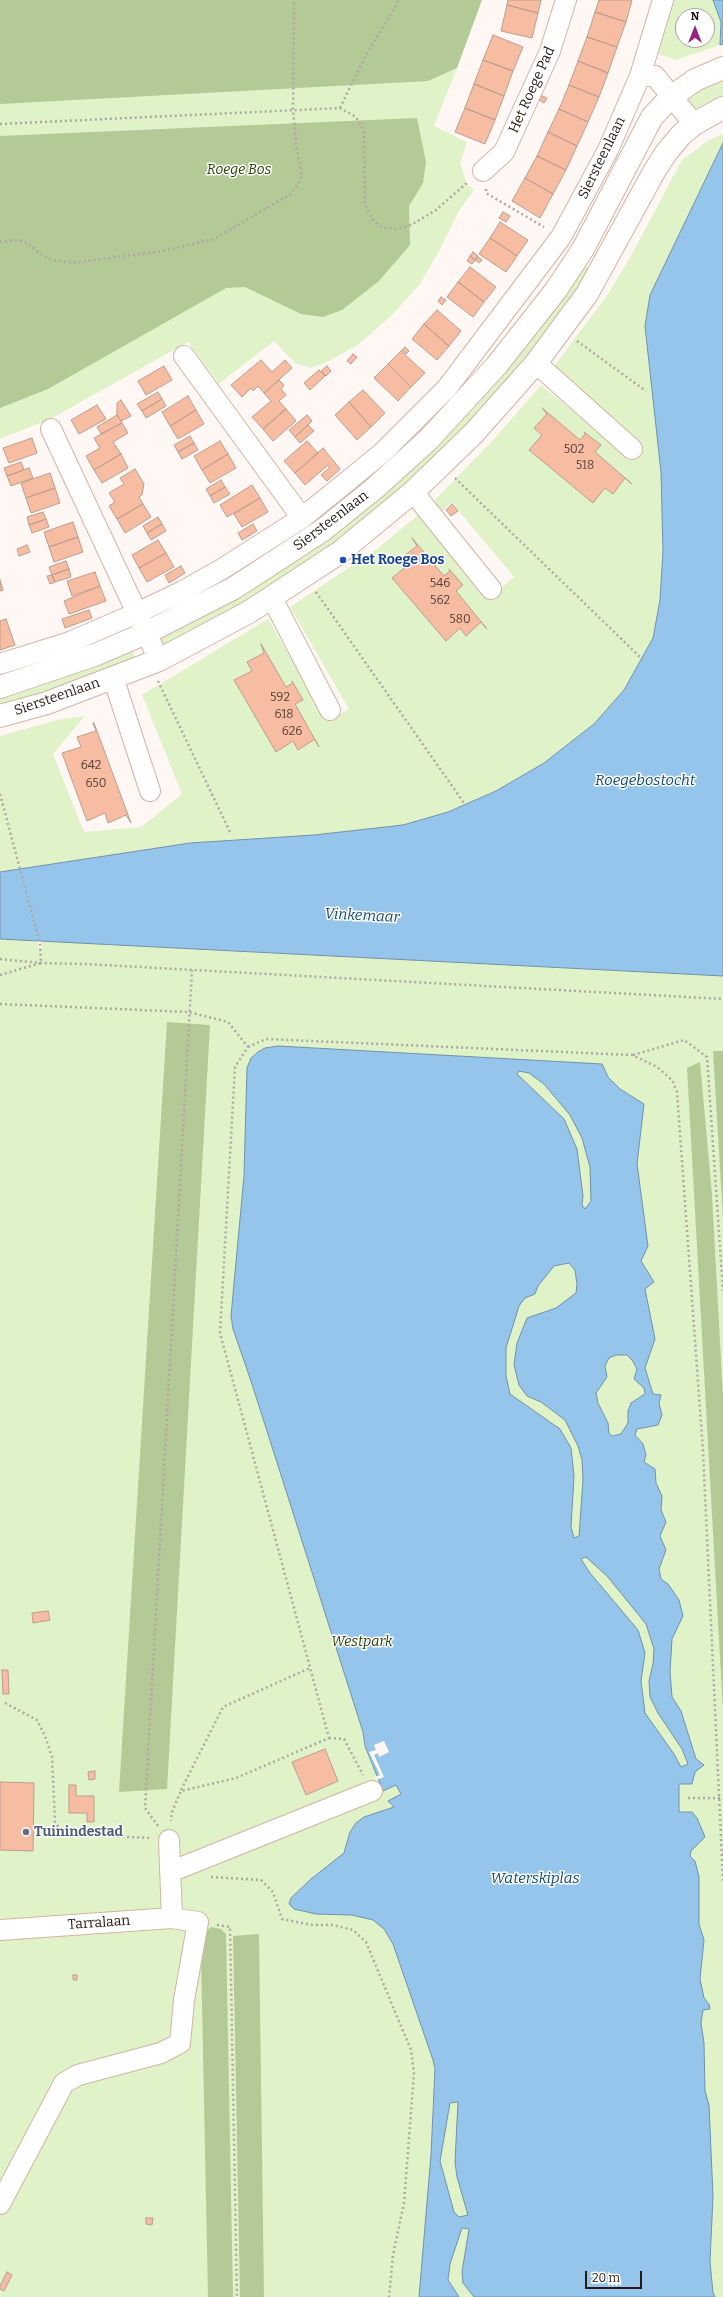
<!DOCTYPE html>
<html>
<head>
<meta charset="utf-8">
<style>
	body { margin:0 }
	#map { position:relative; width:723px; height:2297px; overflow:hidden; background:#fef7f4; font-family:Bitter,serif }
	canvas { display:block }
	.north { position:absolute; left:675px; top:8px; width:40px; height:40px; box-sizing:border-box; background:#fff; border:1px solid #a8a3a1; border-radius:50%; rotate:0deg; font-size:11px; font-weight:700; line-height:16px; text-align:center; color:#251914 }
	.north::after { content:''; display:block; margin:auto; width:14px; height:18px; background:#942383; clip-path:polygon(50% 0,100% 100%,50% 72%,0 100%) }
	.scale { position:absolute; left:585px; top:2271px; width:57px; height:18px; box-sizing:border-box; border:2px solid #251914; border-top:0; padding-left:5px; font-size:12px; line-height:14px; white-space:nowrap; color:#251914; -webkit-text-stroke:3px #fff; paint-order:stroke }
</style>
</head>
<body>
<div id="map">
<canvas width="723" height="2297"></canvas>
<div class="north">N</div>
<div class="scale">20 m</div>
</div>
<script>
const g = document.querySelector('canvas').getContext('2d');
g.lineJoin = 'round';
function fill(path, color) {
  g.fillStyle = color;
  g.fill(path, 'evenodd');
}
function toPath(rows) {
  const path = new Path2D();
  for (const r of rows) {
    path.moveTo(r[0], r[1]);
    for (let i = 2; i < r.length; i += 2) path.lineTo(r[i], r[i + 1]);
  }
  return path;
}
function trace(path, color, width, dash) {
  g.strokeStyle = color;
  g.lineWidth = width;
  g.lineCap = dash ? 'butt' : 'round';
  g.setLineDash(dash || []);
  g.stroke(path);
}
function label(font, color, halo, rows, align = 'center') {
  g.font = font + ' Bitter,serif';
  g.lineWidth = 3;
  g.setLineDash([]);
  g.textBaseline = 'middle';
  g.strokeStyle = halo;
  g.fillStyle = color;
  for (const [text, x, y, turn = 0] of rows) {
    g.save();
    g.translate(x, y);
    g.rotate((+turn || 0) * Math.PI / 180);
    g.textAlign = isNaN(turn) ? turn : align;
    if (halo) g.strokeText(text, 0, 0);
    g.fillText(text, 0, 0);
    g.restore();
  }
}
fill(toPath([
	[0,0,439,76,457,68,434,126,467,142,460,163,467,184,474,190,458,212,439,251,420,284,392,315,359,344,327,362,310,368,295,363,274,341,219,384,188,342,54,417,0,439],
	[671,0,713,0,721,22,720,45,676,60,659,54,661,36],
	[683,16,707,16,707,40,683,40],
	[723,72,723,102,697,111,691,109,685,98],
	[723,134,723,143,650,295,661,472,663,551,660,600,653,638,624,690,594,724,544,763,496,791,448,812,403,825,314,835,190,843,0,872,0,736,57,720,85,716,53,754,84,832,141,827,182,794,142,695,268,619,328,721,349,709,290,607,377,549,418,515,488,599,514,577,452,503,441,512,433,502,494,439,541,385,630,458,643,444,552,369,608,294,632,254,682,160,709,140],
	[586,265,590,272,545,338,474,426,319,560,162,648,159,635,351,515,577,266],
	[132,650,136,658,0,711,0,695],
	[0,939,37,941,38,948,42,948,42,941,723,976,723,2297,0,2297]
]), '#dff2c8');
fill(toPath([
	[0,0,482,0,457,68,428,81,0,104],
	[417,118,426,162,423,183,409,206,410,245,379,281,342,310,323,317,301,314,245,287,226,288,48,389,0,408,0,136],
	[167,1022,210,1025,167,1789,119,1792],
	[713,1051,723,1051,723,1219],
	[700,1062,712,1195,723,1397,723,1711,687,1068],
	[211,1927,221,1929,226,1934,233,2297,208,2297,201,1953,204,1933],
	[259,1934,264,2297,240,2297,233,1936]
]), '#b3ca96');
const water = toPath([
	[713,0,723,0,723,44,720,45,721,22,713,0],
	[723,143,723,976,0,939,0,872,190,843,314,835,403,825,448,812,496,791,544,763,594,724,624,690,653,638,660,600,663,551,661,472,645,326,650,295,723,143],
	[278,1046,602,1064,608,1077,620,1089,644,1104,637,1164,648,1246,641,1261,654,1282,645,1289,655,1339,645,1368,653,1394,661,1395,659,1403,662,1415,658,1425,637,1429,635,1435,643,1444,646,1455,644,1462,655,1469,656,1483,662,1496,661,1510,666,1522,660,1536,666,1550,659,1569,661,1579,668,1584,679,1600,683,1616,672,1639,670,1672,672,1697,681,1711,696,1759,704,1765,695,1772,692,1784,679,1784,679,1812,692,1812,697,1818,705,1837,691,1851,690,1856,695,1861,699,1877,699,1924,704,1940,700,1979,704,1998,709,2004,710,2009,703,2010,701,2023,704,2043,705,2091,709,2105,713,2196,710,2262,713,2293,715,2297,474,2297,463,2283,462,2272,469,2229,462,2228,450,2264,448,2280,459,2297,419,2297,431,2155,435,2069,433,2060,393,1944,384,1929,373,1920,352,1915,316,1914,294,1909,289,1904,291,1898,311,1879,344,1853,350,1832,356,1823,364,1817,394,1807,388,1801,401,1794,396,1785,383,1791,365,1746,363,1732,251,1381,233,1329,231,1316,244,1176,247,1068,251,1058,258,1052,265,1048,278,1046],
	[519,1071,529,1073,544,1084,570,1115,582,1138,590,1167,591,1201,585,1209,582,1205,583,1196,577,1149,564,1119,517,1074,519,1071],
	[569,1263,575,1270,577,1284,576,1293,556,1308,527,1318,517,1343,514,1365,519,1385,527,1396,541,1402,565,1420,578,1446,582,1460,583,1480,579,1536,574,1538,571,1527,574,1476,571,1448,560,1429,510,1394,506,1376,506,1348,519,1306,525,1298,535,1294,538,1286,554,1266,569,1263],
	[616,1355,627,1355,632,1360,637,1369,634,1379,644,1388,645,1394,631,1403,628,1411,628,1423,621,1434,612,1436,609,1433,608,1423,598,1403,596,1393,607,1377,605,1366,609,1358,616,1355],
	[586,1557,607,1576,646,1624,654,1649,653,1664,649,1681,650,1697,658,1713,682,1749,688,1764,681,1767,674,1754,645,1713,641,1681,645,1653,638,1630,590,1573,581,1559,586,1557],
	[458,2102,455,2162,457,2177,468,2215,459,2217,454,2212,440,2161,450,2103,458,2102]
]);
fill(water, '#95c5eb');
trace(water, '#7391aa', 1);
fill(toPath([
	[384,1741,389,1752,379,1757,378,1753,374,1755,384,1777,376,1780,375,1777,380,1775,369,1752,376,1750,374,1745]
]), '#fef7f4');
const building = toPath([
	[508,0,541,0,538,13,507,5,508,0],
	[599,0,632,0,626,22,595,12,599,0],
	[507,5,538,13,532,38,501,31,507,5],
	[595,12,626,22,617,47,587,37,595,12],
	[493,35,523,47,513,71,483,60,493,35],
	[587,37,617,47,608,73,578,61,587,37],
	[483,60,513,71,504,96,474,84,483,60],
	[578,61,608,73,599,97,569,85,578,61],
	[474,84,504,96,495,120,465,108,474,84],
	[569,85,599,97,588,122,559,109,569,85],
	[542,96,547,98,544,103,539,100,542,96],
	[465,108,495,120,485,144,455,132,465,108],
	[559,109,588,122,577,146,548,132,559,109],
	[548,132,577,146,566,170,537,156,548,132],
	[537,156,566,170,553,194,525,178,537,156],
	[525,178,553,194,540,218,512,201,525,178],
	[503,212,510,216,506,222,499,218,503,212],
	[500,222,528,240,517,256,490,238,500,222],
	[490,238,517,256,506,272,479,254,490,238],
	[473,252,478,256,475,260,470,256,473,252],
	[470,256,475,260,472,264,467,261,470,256],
	[478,257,482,260,479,263,475,260,478,257],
	[470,267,496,287,484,302,458,282,470,267],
	[458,282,484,302,473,317,447,297,458,282],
	[441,297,446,300,442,305,438,301,441,297],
	[437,310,461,331,449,346,424,324,437,310],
	[424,324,449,346,437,360,412,339,424,324],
	[405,347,409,351,406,354,402,350,405,347],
	[401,351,425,373,411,387,388,364,401,351],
	[353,354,357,357,351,364,347,361,353,354],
	[261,360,272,372,285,360,292,368,264,393,258,386,253,391,251,388,242,397,231,385,261,360],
	[388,364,411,387,398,401,374,378,388,364],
	[164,366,172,380,146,395,138,381,164,366],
	[327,366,331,371,326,376,321,371,327,366],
	[319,370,325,376,310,390,304,383,319,370],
	[279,380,284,385,281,389,286,395,279,401,286,409,263,429,252,417,271,401,264,393,279,380],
	[363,390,385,413,371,427,349,402,363,390],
	[158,392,162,399,142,411,137,404,158,392],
	[188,396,196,410,170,426,162,412,188,396],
	[162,399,166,406,146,418,142,411,162,399],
	[121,400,131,416,121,421,117,415,117,403,121,400],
	[349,402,371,427,357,440,335,415,349,402],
	[97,405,106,419,79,434,71,420,97,405],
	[542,408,580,440,585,434,584,432,601,445,595,452,632,484,625,478,613,494,605,488,593,503,529,450,542,435,534,428,547,414,542,408],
	[286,409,296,421,273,441,263,429,286,409],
	[196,410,204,424,178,439,170,426,196,410],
	[117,415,122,423,101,434,97,427,117,415],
	[307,415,312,421,295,437,289,430,307,415],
	[122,423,128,433,113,442,121,454,94,470,86,456,100,448,94,438,122,423],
	[308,425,314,431,300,443,295,437,308,425],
	[190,436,194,443,178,452,174,445,190,436],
	[32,438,37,453,9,463,3,448,32,438],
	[220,441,228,454,202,470,194,456,220,441],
	[307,441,318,453,295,473,284,461,307,441],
	[194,443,198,450,182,459,178,452,194,443],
	[323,448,340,469,327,481,321,475,330,467,328,465,305,485,295,473,323,448],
	[121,454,128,468,102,483,94,470,121,454],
	[228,454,236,468,210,483,202,470,228,454],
	[21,462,24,470,7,476,4,468,21,462],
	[29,468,33,478,11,486,7,476,29,468],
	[135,469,144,484,142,495,139,497,143,504,117,519,109,506,115,502,109,493,124,484,120,478,135,469],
	[50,473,55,488,26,498,21,483,50,473],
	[221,480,225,487,210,496,206,489,221,480],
	[252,485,260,498,227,517,220,505,252,485],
	[225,487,230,494,214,503,210,496,225,487],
	[55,488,60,503,31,513,26,498,55,488],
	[260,498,268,512,242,527,234,514,260,498],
	[143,504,151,517,125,533,117,519,143,504],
	[452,504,458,511,451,516,446,510,452,504],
	[43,512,46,519,29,525,27,517,43,512],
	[158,517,162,524,147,533,143,526,158,517],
	[46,519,49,527,32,533,29,525,46,519],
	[73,522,78,537,49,547,44,532,73,522],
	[162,524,166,531,151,540,147,533,162,524],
	[253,524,257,531,242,540,238,533,253,524],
	[78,537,83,552,54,562,49,547,78,537],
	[412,538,444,576,450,571,449,569,463,585,456,591,487,629,481,622,466,636,460,628,446,641,392,578,408,565,401,558,417,546,412,538],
	[158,540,166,553,139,568,132,555,158,540],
	[27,545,30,552,19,556,17,549,27,545],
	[166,553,174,567,147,582,139,568,166,553],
	[66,561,69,569,52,575,49,567,66,561],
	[181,566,185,573,169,583,165,575,181,566],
	[69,569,71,577,55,582,52,575,69,569],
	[95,572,100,586,72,596,67,581,95,572],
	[52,575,55,582,50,584,47,576,52,575],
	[0,580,3,590,0,591,0,580],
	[100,586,106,601,69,614,64,601,100,586],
	[89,610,92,618,65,628,62,619,89,610],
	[6,619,15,645,0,650,0,621,6,619],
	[261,644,286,687,293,683,292,681,303,700,295,704,319,747,315,739,298,750,293,741,276,752,234,680,252,671,247,662,264,653,261,644],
	[93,723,94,723,131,823,126,815,108,823,105,813,87,821,62,753,81,747,77,737,96,731,93,723],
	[48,1611,50,1620,33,1623,32,1613,48,1611],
	[2,1670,8,1670,9,1694,3,1694,2,1670],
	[325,1749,338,1781,306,1795,292,1762,325,1749],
	[95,1771,95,1779,89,1780,88,1772,95,1771],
	[0,1782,34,1783,33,1851,0,1850,0,1782],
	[69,1785,76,1785,76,1796,94,1796,94,1822,87,1822,87,1813,69,1813,69,1785],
	[73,1975,77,1975,77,1980,73,1980,73,1975],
	[146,2218,153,2218,152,2225,146,2224,146,2218],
	[7,2272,12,2275,4,2291,0,2289,0,2286,7,2272]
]);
fill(building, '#f6bda3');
trace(building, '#bd9d8e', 1);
const minor = toPath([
	[640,76,655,76,694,124],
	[483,171,504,152,550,51,566,0],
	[184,356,302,518],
	[536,363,632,449],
	[51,429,159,660],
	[413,492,491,589],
	[272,598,330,710],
	[0,664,70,642,137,613,183,591,222,569,302,518,382,453,447,388,561,237,608,150,640,76,663,0],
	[113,677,150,791],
	[169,1840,172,1918],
	[170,1872,372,1791],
	[0,1930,172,1918,198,1922,184,2000,180,2043,161,2053,78,2075,64,2083,0,2204]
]);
const major = toPath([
	[0,687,97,654,146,633,234,588,323,530,375,488,429,439,497,365,556,290,583,249,652,117,671,97,695,80,723,68],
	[0,716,47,703,159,660,249,612,339,553,413,492,474,433,536,363,587,294,655,170,666,153,681,135,694,124,723,108]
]);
trace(minor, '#d4b3a4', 22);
trace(major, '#d4b3a4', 24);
trace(toPath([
	[340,108,365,57,399,0],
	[0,124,340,108,356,117,364,131,365,205,372,219,382,227,397,229,411,225,436,210,468,182],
	[486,189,486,193,544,227],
	[0,242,16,240,28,243,39,253,52,260,71,263,163,251,214,239,291,194,299,183,302,175,297,152,293,110,294,0],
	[577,341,646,391],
	[455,478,640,657],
	[316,592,464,803],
	[158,681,230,832],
	[0,794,40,944,41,963],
	[0,959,41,963,85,964,723,999],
	[0,975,41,963],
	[0,1004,189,1012,228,1022,248,1047,235,1067,220,1333,329,1738,236,1778,181,1791,172,1812,171,1821],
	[248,1047,266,1039,632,1055,657,1067,672,1080,677,1092,703,1451,723,1881],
	[633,1055,684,1040,707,1057,723,1291],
	[5,1703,37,1720,45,1736,52,1757,55,1822,63,1834,151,1838],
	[329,1738,344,1739,363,1775],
	[181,1790,223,1707,310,1668],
	[688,1798,723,1798],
	[158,1826,145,1808,192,970],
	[211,1877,261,1880,273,1892,282,1919,312,1925,333,1925,353,1930,366,1942,411,2050,414,2073,404,2203,393,2255,389,2297],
	[217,1925,230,1927,237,2297]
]), '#afa7a3', 2.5, [2, 3]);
trace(minor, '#fff', 20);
trace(major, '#fff', 22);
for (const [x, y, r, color] of [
	[343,560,4,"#1a4fb4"],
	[26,1832,4,"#5c6f8a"]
]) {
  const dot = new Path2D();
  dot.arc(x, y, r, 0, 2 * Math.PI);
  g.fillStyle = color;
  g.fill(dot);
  trace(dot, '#fff', 1.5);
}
label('12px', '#594238', null, [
	["502",574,450],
	["518",585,466],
	["546",440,584],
	["562",440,601],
	["580",460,620],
	["592",280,698],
	["618",284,715],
	["626",292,732],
	["642",91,766],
	["650",96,784]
]);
label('14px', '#251914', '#fff', [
	["Het Roege Pad",532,90,-66],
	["Siersteenlaan",602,158,-64],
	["Siersteenlaan",331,521,-37],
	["Siersteenlaan",57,697,-19],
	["Tarralaan",99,1923,-4]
]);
label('italic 14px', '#2b3f04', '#fff', [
	["Roege Bos",239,170],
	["Westpark",362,1642]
]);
label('bold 14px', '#164399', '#fff', [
	["Het Roege Bos",351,560]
], 'left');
label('bold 14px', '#4e5e75', '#fff', [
	["Tuinindestad",34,1832]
], 'left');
label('italic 15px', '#12496e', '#fff', [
	["Roegebostocht",645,781],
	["Vinkemaar",362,916,3],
	["Waterskiplas",535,1879]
]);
</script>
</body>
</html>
